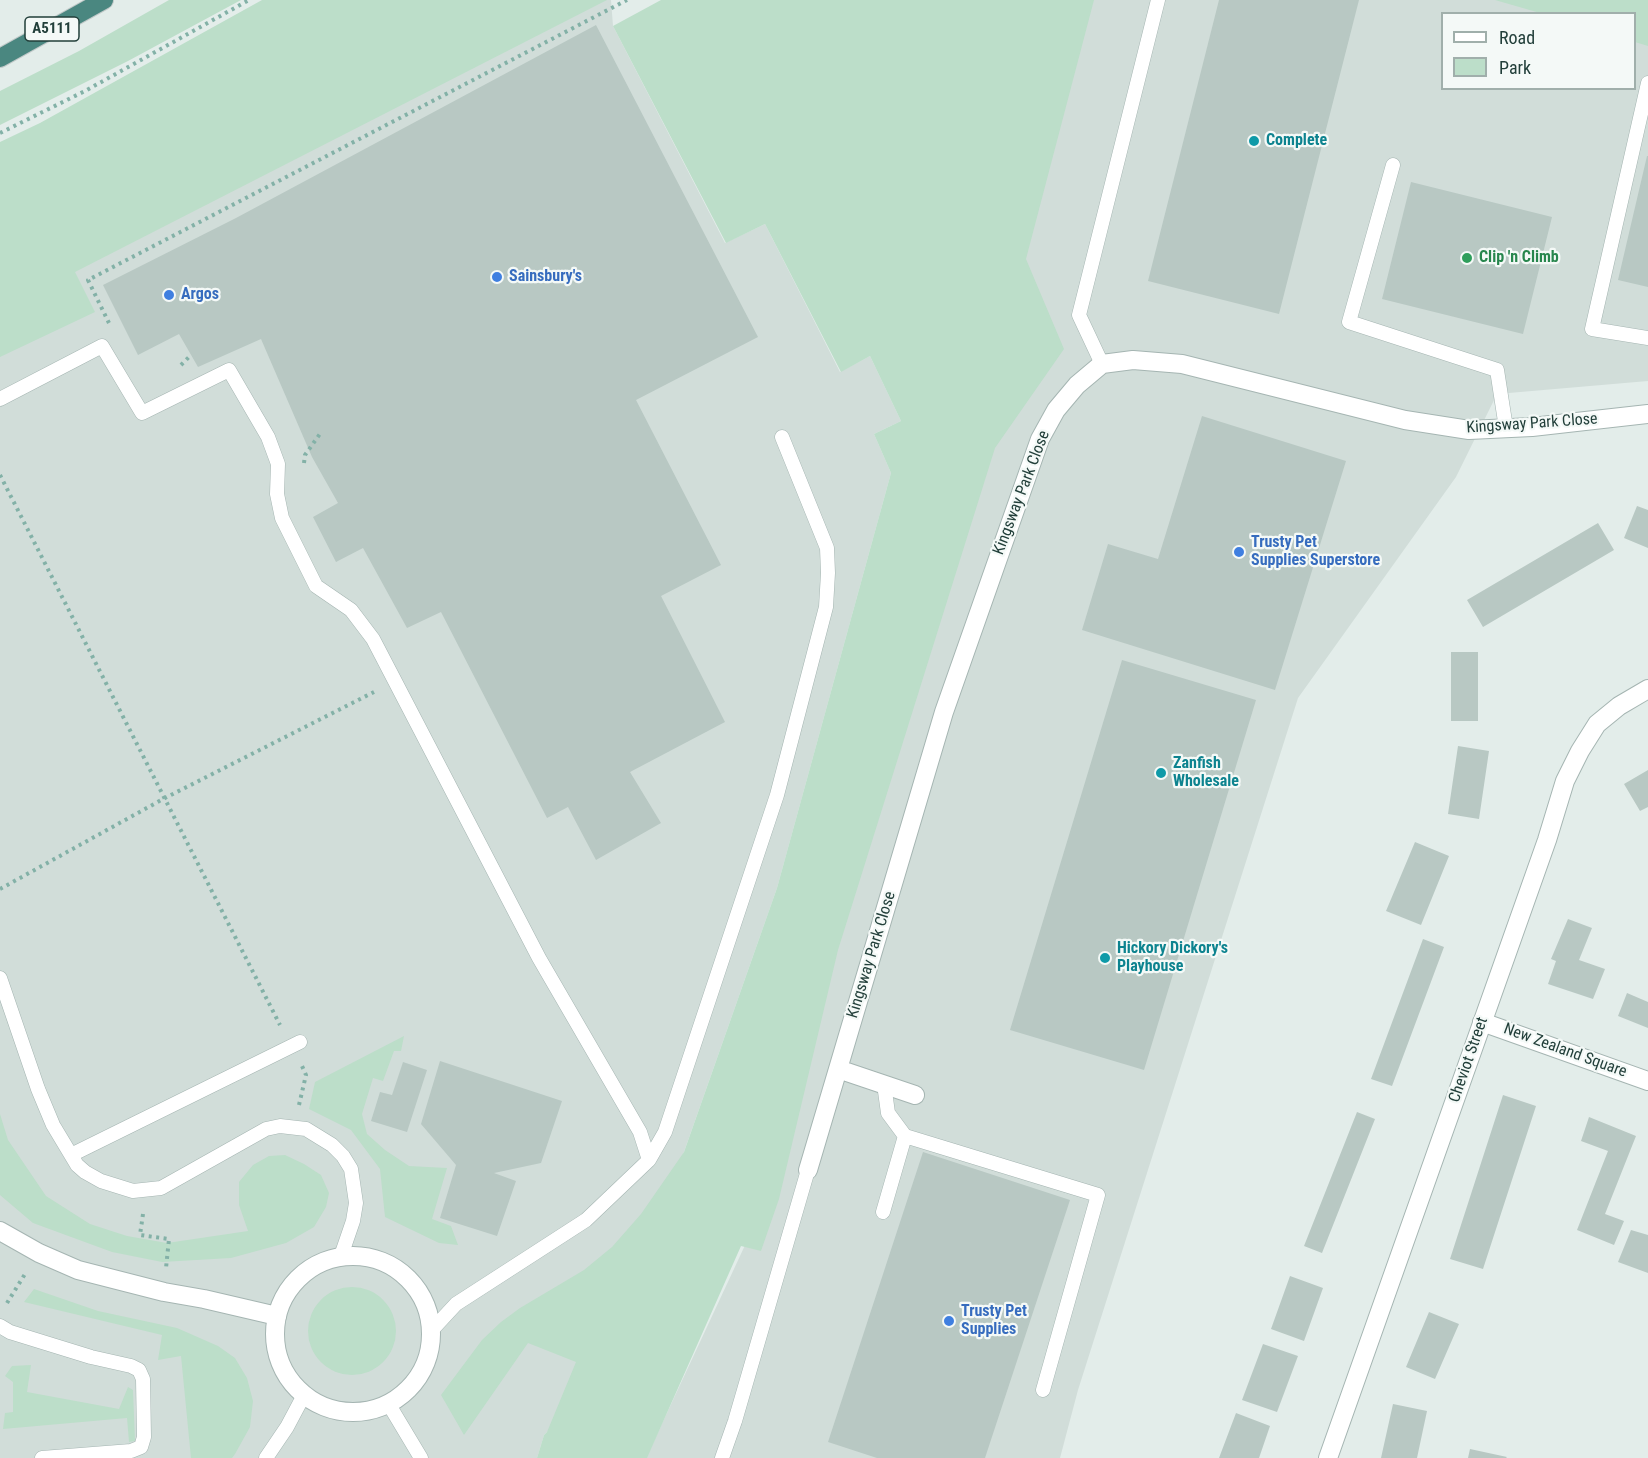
<!DOCTYPE html>
<html>
<head>
<meta charset="utf-8">
<style>
	body { margin:0 }
	#map { position:relative; width:1648px; height:1458px; overflow:hidden; background:#e3edea; font-family:"Roboto Condensed",sans-serif }
	canvas { display:block }
	.legend { position:absolute; left:1441px; top:12px; width:195px; height:78px; box-sizing:border-box; background:#f4f9f7; border:2px solid #a0afab; margin:0; padding:8px 10px; list-style:none; font-size:18px; color:#223f3a }
	.legend li { display:flex; align-items:center; gap:12px; height:30px }
	.legend b { width:30px; border:2px solid #a0afab }
</style>
</head>
<body>
<div id="map">
<canvas width="1648" height="1458"></canvas>
<ul class="legend">
<li><b style="height:8px;background:#fff"></b>Road</li>
<li><b style="height:16px;background:#bcdec9"></b>Park</li>
</ul>
</div>
<script>
const g = document.querySelector('canvas').getContext('2d');
g.lineJoin = 'round';
function fill(path, color) {
  g.fillStyle = color;
  g.fill(path, 'evenodd');
}
function toPath(rows) {
  const path = new Path2D();
  for (const r of rows) {
    if (r.length === 3) {
      path.moveTo(r[0] + r[2], r[1]);
      path.arc(r[0], r[1], r[2], 0, 2 * Math.PI);
      continue;
    }
    path.moveTo(r[0], r[1]);
    for (let i = 2; i < r.length; i += 2) path.lineTo(r[i], r[i + 1]);
  }
  return path;
}
function trace(path, color, width, dash) {
  g.strokeStyle = color;
  g.lineWidth = width;
  g.lineCap = dash ? 'butt' : 'round';
  g.setLineDash(dash || []);
  g.stroke(path);
}
function label(font, color, halo, rows, align = 'center') {
  g.font = font + ' "Roboto Condensed",sans-serif';
  g.lineWidth = 4.5;
  g.setLineDash([]);
  g.textBaseline = 'middle';
  g.strokeStyle = halo;
  g.fillStyle = color;
  for (const [text, x, y, turn = 0] of rows) {
    g.save();
    g.translate(x, y);
    g.rotate((+turn || 0) * Math.PI / 180);
    g.textAlign = isNaN(turn) ? turn : align;
    if (halo) g.strokeText(text, 0, 0);
    g.fillText(text, 0, 0);
    g.restore();
  }
}
fill(toPath([
	[562,0,611,0,613,26,725,243,765,224,840,372,870,356,901,421,874,434,891,473,777,888,606,1373,544,1435,537,1458,0,1458,0,188],
	[1092,0,1516,0,1559,13,1442,14,1442,88,1634,88,1635,37,1648,42,1648,381,1497,394,1456,477,1298,698,1078,1390,1060,1458,646,1458,787,1155,875,785]
]), '#d1ddd9');
fill(toPath([
	[169,0,241,0,128,61,0,125,0,91,79,51],
	[262,0,607,0,75,272,95,312,0,357,0,142,40,123],
	[661,0,1094,0,1026,259,1064,349,995,448,838,950,779,1199,761,1251,741,1246,647,1458,537,1458,544,1435,547,1432,576,1362,528,1343,464,1435,441,1395,482,1340,501,1322,520,1308,584,1270,612,1247,641,1214,684,1152,777,888,891,473,874,434,901,421,870,356,841,372,765,224,726,243,613,26],
	[1495,0,1648,0,1648,46,1635,42,1634,14,1540,13],
	[404,1036,401,1051,394,1051,383,1081,373,1078,362,1114,367,1134,385,1150,409,1166,447,1168,432,1219,451,1226,458,1245,439,1243,385,1217,380,1169,351,1130,309,1109,315,1082],
	[0,1114,8,1140,46,1196,90,1224,127,1236,167,1243,248,1231,239,1205,239,1182,253,1165,269,1156,285,1155,304,1164,321,1175,329,1193,326,1207,314,1227,286,1243,231,1258,162,1262,112,1252,33,1223,0,1195],
	[352,1331,44],
	[34,1289,98,1311,177,1328,218,1346,235,1358,247,1378,253,1401,250,1427,235,1454,232,1458,191,1458,181,1356,158,1360,162,1335,24,1302],
	[31,1365,27,1392,119,1409,128,1387,133,1390,135,1441,129,1442,127,1418,3,1429,5,1413,13,1412,13,1382,5,1376,12,1366]
]), '#bcdec9');
fill(toPath([
	[1219,0,1359,0,1279,314,1148,281],
	[596,25,758,337,636,400,721,565,661,596,725,722,630,772,661,823,596,860,568,807,547,818,441,612,407,628,363,548,336,562,313,517,338,503,312,457,261,339,198,367,179,334,138,355,103,285,236,218],
	[1647,156,1648,156,1648,287,1618,280],
	[1411,182,1552,217,1523,334,1382,299],
	[1202,416,1346,461,1275,690,1082,630,1108,544,1158,559],
	[1637,506,1648,510,1648,548,1624,538],
	[1598,523,1614,550,1483,627,1467,600],
	[1451,652,1478,652,1478,721,1451,721],
	[1122,660,1256,700,1144,1070,1010,1030],
	[1458,746,1489,751,1479,819,1448,814],
	[1648,770,1648,807,1640,811,1624,784],
	[1415,842,1449,856,1421,925,1386,911],
	[1568,919,1592,928,1579,960,1605,969,1593,999,1548,984,1556,961,1551,959],
	[1423,939,1444,947,1392,1086,1371,1079],
	[1627,993,1648,1002,1648,1028,1618,1016],
	[440,1061,562,1101,541,1163,494,1173,516,1181,497,1236,440,1218,456,1165,421,1124],
	[403,1062,427,1070,407,1132,371,1121,380,1092,392,1095],
	[1503,1095,1536,1106,1483,1269,1450,1259],
	[1357,1112,1375,1119,1322,1253,1304,1246],
	[1589,1117,1636,1136,1605,1214,1624,1221,1614,1245,1577,1230,1608,1151,1581,1141],
	[923,1152,1070,1200,985,1458,877,1458,828,1442],
	[1631,1230,1648,1235,1648,1273,1618,1262],
	[1290,1276,1323,1288,1304,1341,1271,1329],
	[1429,1312,1459,1324,1435,1379,1406,1367],
	[1263,1344,1298,1356,1277,1412,1242,1400],
	[1393,1404,1427,1411,1417,1458,1381,1458],
	[1236,1413,1270,1426,1259,1458,1219,1458],
	[1470,1449,1507,1457,1506,1458,1468,1458]
]), '#b8c8c3');
const service = toPath([
	[1648,83,1592,329,1648,338],
	[1393,165,1349,322,1497,370,1506,428],
	[1102,364,1079,315,1158,0],
	[0,399,102,346,142,413,229,370,268,437,278,464,277,494,282,518,316,586,351,610,373,639,539,958,640,1132,649,1160,586,1220,456,1304,431,1331],
	[0,978,38,1089,53,1125,77,1165,85,1172,101,1181,133,1191,161,1188,266,1129,280,1126,306,1129,332,1145,343,1156,351,1169,356,1203,353,1221,341,1256],
	[884,1084,888,1113,905,1136,1098,1195,1043,1390],
	[71,1155,300,1042],
	[649,1160,665,1132,777,795,826,607,828,573,827,548,782,437],
	[883,1212,905,1136],
	[0,1326,10,1332,91,1357,131,1366,139,1370,143,1379,144,1437,141,1447,131,1451,42,1458],
	[388,1403,421,1458],
	[266,1458,287,1427,304,1395],
	[722,1458,735,1421,808,1170]
]);
const minor = toPath([
	[1482,1022,1648,1081],
	[838,1069,915,1095],
	[808,1170,944,712,1040,439,1056,410,1077,385,1102,364,1133,360,1182,364,1405,420,1469,430,1532,427,1648,414],
	[353,1334,78]
]);
const tertiary = toPath([
	[0,1231,39,1253,78,1270,164,1292,204,1299,277,1316],
	[1328,1458,1547,840,1565,781,1580,751,1597,724,1619,706,1648,689]
]);
const trunk = toPath([
	[0,58,104,0]
]);
trace(service, '#a5b5b2', 15);
trace(minor, '#a5b5b2', 20);
trace(tertiary, '#a5b5b2', 20);
trace(trunk, '#c1c9c8', 20);
trace(toPath([
	[0,133,85,91,249,0],
	[109,323,88,280,627,0],
	[181,365,191,355],
	[304,463,305,455,322,431],
	[0,475,280,1025],
	[0,889,165,798,374,692],
	[299,1105,306,1075,302,1066],
	[143,1214,140,1235,169,1239,166,1268],
	[7,1303,25,1274]
]), '#83b1a7', 4, [3, 4.5]);
trace(service, '#fff', 14);
trace(minor, '#fff', 18);
trace(tertiary, '#fff', 18);
trace(trunk, '#4a8780', 18);
for (const [x, y, r, color] of [
	[1254,141,6,"#0f9aa8"],
	[1467,258,6,"#2e9e5b"],
	[497,277,6,"#3f7fe0"],
	[169,295,6,"#3f7fe0"],
	[1239,552,6,"#3f7fe0"],
	[1161,773,6,"#0f9aa8"],
	[1105,958,6,"#0f9aa8"],
	[949,1321,6,"#3f7fe0"]
]) {
  const dot = new Path2D();
  dot.arc(x, y, r, 0, 2 * Math.PI);
  g.fillStyle = color;
  g.fill(dot);
  trace(dot, '#f4f9f7', 2);
}
for (const [x, y, w] of [
	[52,29,54]
]) {
  const box = new Path2D();
  box.roundRect(x - w / 2, y - 12, w, 24, 4.5);
  g.fillStyle = '#f4f9f7';
  g.fill(box);
  trace(box, '#223f3a', 1.5);
}
label('bold 15px', '#223f3a', null, [
	["A5111",52,29]
]);
label('bold 16px', '#0d838f', '#f4f9f7', [
	["Complete",1266,141],
	["Zanfish",1173,764],
	["Wholesale",1173,782],
	["Hickory Dickory's",1117,949],
	["Playhouse",1117,967]
], 'left');
label('bold 16px', '#27864d', '#f4f9f7', [
	["Clip 'n Climb",1479,258]
], 'left');
label('bold 16px', '#366cbe', '#f4f9f7', [
	["Sainsbury's",509,277],
	["Argos",181,295],
	["Trusty Pet",1251,543],
	["Supplies Superstore",1251,561],
	["Trusty Pet",961,1312],
	["Supplies",961,1330]
], 'left');
label('16px', '#223f3a', '#f4f9f7', [
	["Kingsway Park Close",1532,424,-4],
	["Kingsway Park Close",1022,493,-69],
	["Kingsway Park Close",872,955,-73],
	["New Zealand Square",1565,1051,20],
	["Cheviot Street",1469,1060,-71]
]);
</script>
</body>
</html>
